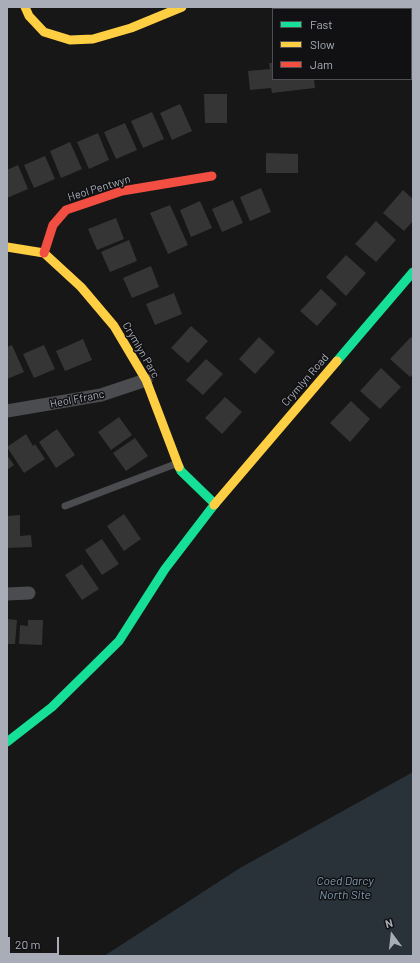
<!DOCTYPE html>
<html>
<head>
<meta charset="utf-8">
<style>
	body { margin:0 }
	#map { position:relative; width:420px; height:963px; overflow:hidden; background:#171717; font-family:Barlow,sans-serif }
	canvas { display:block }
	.frame { position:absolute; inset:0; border:8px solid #a8adb8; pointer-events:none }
	.legend { position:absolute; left:272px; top:8px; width:140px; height:72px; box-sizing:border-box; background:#111113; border:1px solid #4d4f55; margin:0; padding:5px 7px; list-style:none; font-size:12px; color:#a8adb8 }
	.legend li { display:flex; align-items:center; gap:8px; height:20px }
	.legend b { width:20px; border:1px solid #4d4f55 }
	.north { position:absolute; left:372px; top:915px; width:40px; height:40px; -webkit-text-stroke:3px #111113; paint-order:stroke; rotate:345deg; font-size:11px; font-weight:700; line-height:16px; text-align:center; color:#a8adb8 }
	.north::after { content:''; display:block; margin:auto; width:14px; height:18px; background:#a8adb8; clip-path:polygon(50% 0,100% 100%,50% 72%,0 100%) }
	.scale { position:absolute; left:8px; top:937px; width:51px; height:18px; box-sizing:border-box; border:2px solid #a8adb8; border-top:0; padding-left:5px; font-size:12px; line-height:14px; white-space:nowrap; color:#a8adb8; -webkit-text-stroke:3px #111113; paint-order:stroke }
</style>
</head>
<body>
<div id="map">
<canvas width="420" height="963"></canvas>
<div class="frame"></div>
<ul class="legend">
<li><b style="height:5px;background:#16e098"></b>Fast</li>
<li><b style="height:5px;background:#ffcf43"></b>Slow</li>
<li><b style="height:5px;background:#f24e42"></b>Jam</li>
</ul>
<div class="north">N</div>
<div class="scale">20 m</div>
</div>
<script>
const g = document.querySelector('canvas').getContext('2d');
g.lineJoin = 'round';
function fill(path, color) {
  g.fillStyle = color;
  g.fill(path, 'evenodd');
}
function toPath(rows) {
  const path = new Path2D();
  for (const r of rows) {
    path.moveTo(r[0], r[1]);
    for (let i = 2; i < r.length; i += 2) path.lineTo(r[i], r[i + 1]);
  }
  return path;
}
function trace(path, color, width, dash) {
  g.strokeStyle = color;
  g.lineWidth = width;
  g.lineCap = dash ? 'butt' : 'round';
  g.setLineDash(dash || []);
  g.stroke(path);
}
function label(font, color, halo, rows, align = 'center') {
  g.font = font + ' Barlow,sans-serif';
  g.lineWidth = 3;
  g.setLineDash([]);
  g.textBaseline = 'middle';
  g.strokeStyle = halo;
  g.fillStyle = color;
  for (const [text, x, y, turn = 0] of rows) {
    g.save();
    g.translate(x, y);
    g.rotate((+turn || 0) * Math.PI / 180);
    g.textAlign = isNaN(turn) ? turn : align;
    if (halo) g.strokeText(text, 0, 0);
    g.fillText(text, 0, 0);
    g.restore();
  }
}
fill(toPath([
	[413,772,413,956,104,956,240,868]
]), '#2a3239');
fill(toPath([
	[333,7,346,7,348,9,330,9],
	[269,63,273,63,273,79,314,79,315,88,272,93,271,88,250,90,248,71,270,69],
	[204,94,227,94,227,123,205,123],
	[180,104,192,131,172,140,160,113],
	[152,112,164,139,143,148,131,121],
	[125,123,137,150,116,159,104,132],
	[98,133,109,160,89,169,77,142],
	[70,142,82,169,61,178,50,151],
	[266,153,298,154,298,173,266,173],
	[45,156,55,179,34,188,24,165],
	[18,165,28,189,7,198,7,170],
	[261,188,271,212,250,221,240,197],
	[403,190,413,199,413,221,404,231,383,213],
	[233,200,243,223,222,232,212,209],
	[200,201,212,228,191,237,180,210],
	[170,205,188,245,168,254,150,213],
	[116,218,124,239,97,250,88,229],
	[376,221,396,240,376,262,355,244],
	[129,240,137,261,110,272,101,252],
	[346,255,366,273,346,296,326,277],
	[151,266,159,287,132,298,123,278],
	[321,289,337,304,317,326,300,311],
	[174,293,182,314,155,325,146,304],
	[191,326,208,341,188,363,171,348],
	[259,337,275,352,255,374,239,359],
	[411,337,413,338,413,374,410,377,390,359],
	[83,339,92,360,65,371,56,351],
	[12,345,24,372,7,379,7,347],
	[44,345,55,369,34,378,23,354],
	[206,359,223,374,203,395,186,380],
	[381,368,401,387,380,409,360,391],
	[225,397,242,412,222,434,205,418],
	[351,401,370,419,350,442,330,423],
	[119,417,132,435,111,450,98,432],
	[57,429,75,455,56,468,39,442],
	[26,434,33,446,35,444,45,459,24,473,7,447],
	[135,438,148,456,126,471,113,453],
	[7,455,14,465,7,470],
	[124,514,141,539,124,551,107,526],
	[20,515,20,536,31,535,32,547,7,548,7,516],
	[102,539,119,564,102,575,85,550],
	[82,564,99,589,82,600,65,575],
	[7,619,17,620,15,644,7,644],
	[28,620,43,620,42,645,19,644,20,625,28,626]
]), '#353536');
trace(toPath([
	[65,506,178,463]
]), '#4b4c50', 7);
trace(toPath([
	[383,7,385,9],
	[411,43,413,45],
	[7,411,101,395,146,380],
	[7,594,29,593]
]), '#4b4c50', 13);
trace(toPath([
	[337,361,413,272],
	[179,467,181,471,215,504],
	[7,742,52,707,119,641,165,569,214,505]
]), '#16e098', 9);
trace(toPath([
	[25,7,29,16,44,32,70,40,93,39,131,28,182,7],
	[7,247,44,253,81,287,114,326,146,380,179,467],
	[214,505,337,361]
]), '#ffcf43', 9);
trace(toPath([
	[44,253,53,225,66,210,122,191,212,176]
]), '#f24e42', 9);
label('11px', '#a8adb8', '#111113', [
	["Heol Pentwyn",99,188,-17],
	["Crymlyn Parc",141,350,60],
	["Crymlyn Road",305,380,-49],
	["Heol Ffranc",77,399,-11]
]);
label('italic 12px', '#7f9bb3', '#111113', [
	["Coed Darcy",345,881],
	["North Site",345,895]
]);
</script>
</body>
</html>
